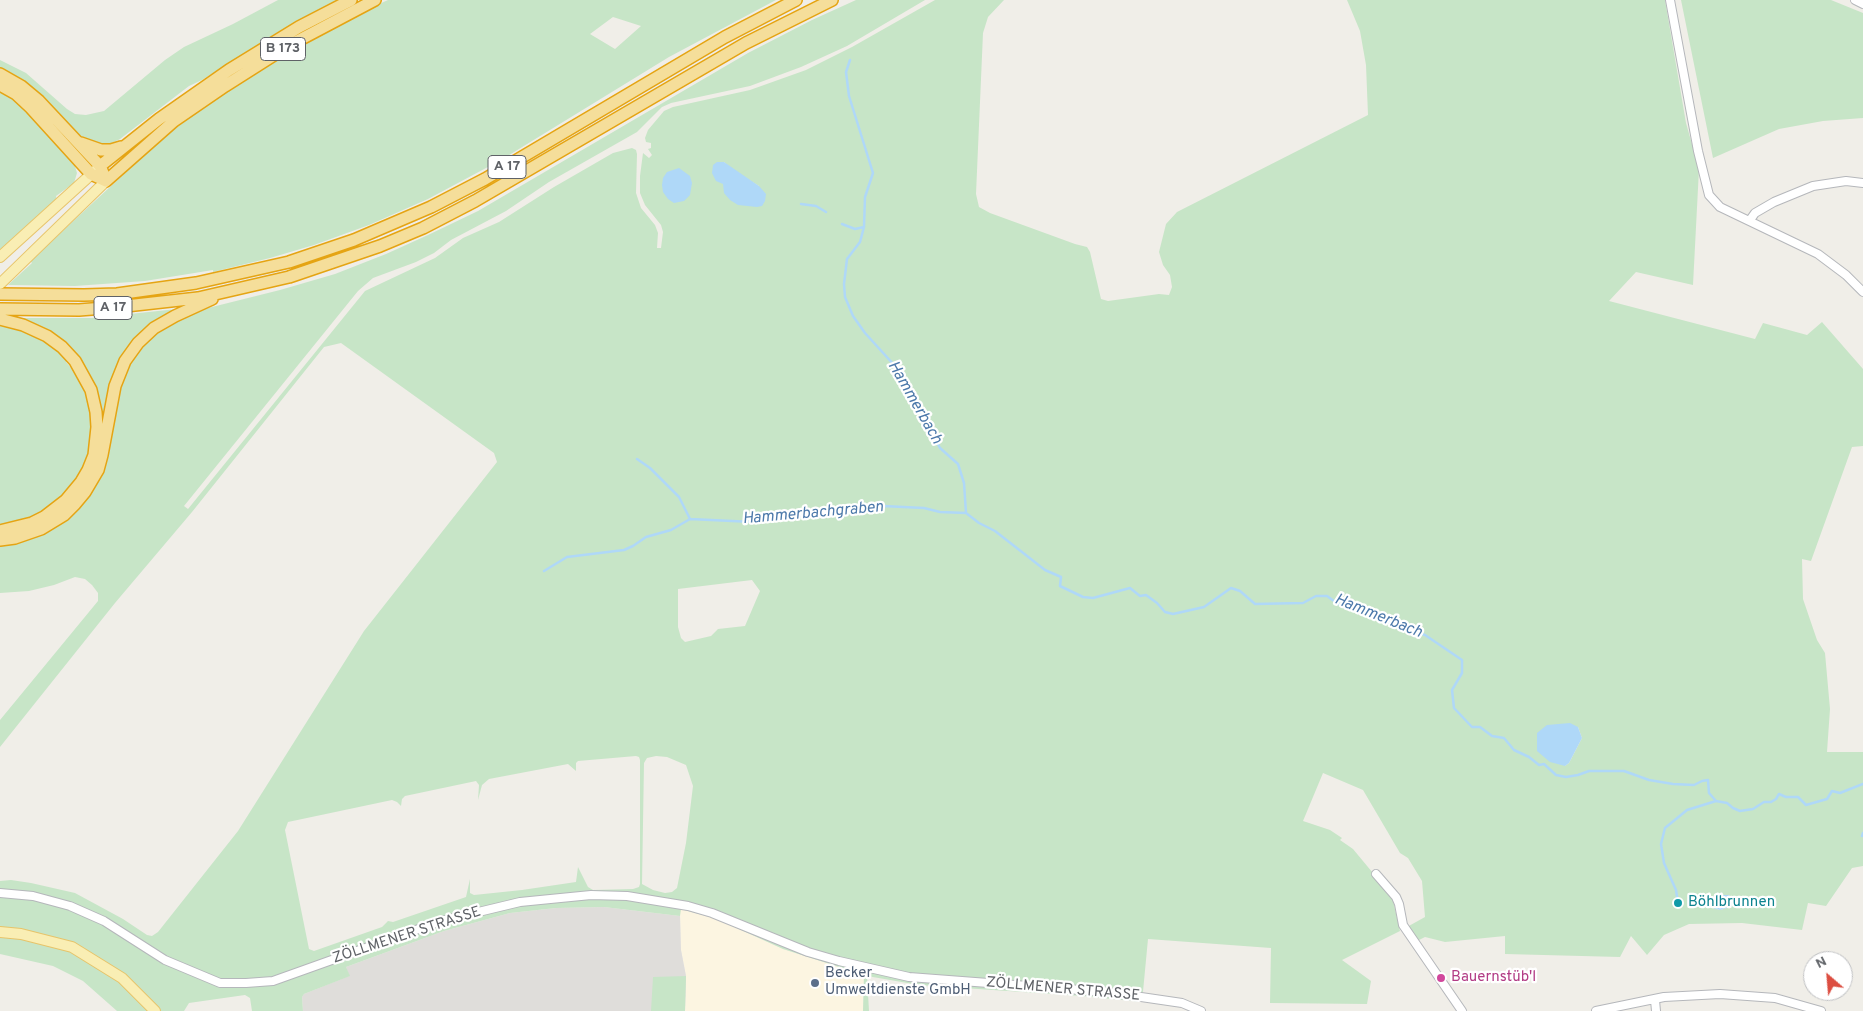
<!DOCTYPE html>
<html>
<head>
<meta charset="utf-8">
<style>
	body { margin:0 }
	#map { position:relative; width:1863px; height:1011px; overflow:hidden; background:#f0eee8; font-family:Overpass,sans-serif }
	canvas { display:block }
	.north { position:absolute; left:1803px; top:951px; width:50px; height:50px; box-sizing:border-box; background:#fff; border:1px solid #bfc0c2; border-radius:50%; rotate:333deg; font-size:14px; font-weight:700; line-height:20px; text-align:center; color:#5f6267 }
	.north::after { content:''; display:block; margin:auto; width:18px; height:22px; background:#dc4e41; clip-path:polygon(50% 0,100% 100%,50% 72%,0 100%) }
</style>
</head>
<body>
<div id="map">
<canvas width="1863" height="1011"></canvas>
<div class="north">N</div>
</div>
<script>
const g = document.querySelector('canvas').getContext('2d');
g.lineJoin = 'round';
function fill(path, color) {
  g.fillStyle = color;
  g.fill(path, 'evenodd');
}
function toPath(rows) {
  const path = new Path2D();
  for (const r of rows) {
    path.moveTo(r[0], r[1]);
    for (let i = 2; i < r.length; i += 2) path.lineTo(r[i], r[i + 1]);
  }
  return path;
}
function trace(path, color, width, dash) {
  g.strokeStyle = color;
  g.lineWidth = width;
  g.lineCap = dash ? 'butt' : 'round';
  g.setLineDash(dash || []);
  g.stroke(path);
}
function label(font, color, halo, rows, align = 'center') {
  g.font = font + ' Overpass,sans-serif';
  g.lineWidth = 4.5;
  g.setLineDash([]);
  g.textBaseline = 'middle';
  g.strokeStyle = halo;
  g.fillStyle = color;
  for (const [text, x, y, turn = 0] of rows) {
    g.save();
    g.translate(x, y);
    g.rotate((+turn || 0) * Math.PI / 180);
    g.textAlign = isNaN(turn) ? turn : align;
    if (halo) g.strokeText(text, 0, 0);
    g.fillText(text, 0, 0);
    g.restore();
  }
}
fill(toPath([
	[680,909,717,919,783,949,864,975,863,1011,685,1011,686,976,681,950]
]), '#fcf5e1');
fill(toPath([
	[604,907,680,916,681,950,686,976,685,1011,303,1011,302,997,304,994,349,976,346,967,444,931,510,913,556,908]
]), '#dfddda');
fill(toPath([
	[278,0,340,0,251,49,202,80,189,86,120,139,106,146,81,139,0,69,0,60,26,73,67,109,75,114,86,115,104,111,165,60,184,47,233,24],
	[388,0,776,0,669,57,501,160,428,199,369,225,314,245,270,258,213,272,213,270,145,281,75,286,8,285,32,263,30,261,163,138,222,92,274,59,344,20],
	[613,17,641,26,615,49,590,34],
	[856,0,925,0,847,46,801,67,750,86,671,103,662,107,637,132,549,182,506,211,451,240,434,253,416,262,373,278,358,291,184,506,188,509,365,291,435,258,463,238,499,222,554,187,613,153,632,148,636,150,637,154,636,193,641,208,655,225,658,233,657,248,661,248,663,232,661,225,645,205,640,193,640,176,643,153,649,158,652,155,648,149,651,148,651,143,646,142,645,138,648,130,664,111,673,107,750,90,806,70,852,47,935,0,1004,0,988,17,983,33,976,194,979,207,990,213,1075,244,1087,247,1090,252,1101,299,1108,301,1159,294,1169,295,1172,287,1170,275,1163,265,1159,252,1166,224,1177,212,1368,115,1366,65,1360,31,1347,0,1665,0,1686,123,1699,169,1693,285,1636,272,1609,301,1755,339,1763,323,1807,335,1822,322,1863,369,1863,446,1852,447,1811,561,1802,559,1803,599,1817,640,1825,653,1830,709,1827,752,1863,752,1863,866,1852,868,1826,906,1808,903,1802,930,1742,923,1689,924,1664,935,1647,955,1631,936,1620,957,1505,954,1505,936,1445,942,1425,937,1417,941,1407,927,1425,917,1422,881,1408,858,1400,853,1363,790,1323,773,1303,821,1330,830,1342,838,1340,840,1353,849,1392,896,1400,931,1342,960,1371,981,1367,1004,1270,1003,1271,948,1148,939,1142,1002,1082,996,919,985,867,976,869,1011,863,1011,864,975,783,949,717,919,681,909,680,916,604,907,556,908,510,913,444,931,346,967,350,976,304,994,302,997,303,1011,252,1011,250,998,245,995,189,1003,184,1011,117,1011,83,981,53,966,0,954,0,881,11,880,31,883,75,893,123,919,147,935,152,936,158,932,238,831,364,631,497,462,494,453,341,343,324,347,192,512,115,603,0,747,0,720,98,601,98,593,92,585,85,579,75,577,54,585,29,591,0,593,0,543,67,516,119,385,135,354,157,331,196,311,280,290,335,274,386,254,428,235,478,211,748,53,812,20],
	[724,162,734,171,759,186,725,193],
	[752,580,760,591,745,626,718,629,711,636,685,642,681,638,678,627,678,589],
	[1578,727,1582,738,1569,763,1565,766],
	[636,756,639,757,640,760,640,884,639,887,633,889,593,890,588,887,578,867,576,882,522,890,474,895,470,893,470,879,466,897,393,922,388,921,382,927,314,951,309,949,285,830,288,822,392,800,397,802,401,806,402,799,405,796,476,781,479,785,478,800,482,785,489,779,568,764,576,771,576,763,578,761],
	[656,756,667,757,686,765,693,786,686,843,677,888,672,892,665,893,653,890,642,884,644,763,647,758],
	[1721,895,1730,907,1720,910,1713,908,1713,900],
	[1681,0,1831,0,1863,13,1863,118,1823,121,1779,129,1713,158],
	[0,90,8,95,24,109,51,137,74,163,77,173,74,183,56,196,57,201,0,250],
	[177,309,142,333,102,433,82,364,18,319,18,318,92,318],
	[0,322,15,325,51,342,69,359,66,362,80,378,85,389,91,411,91,425,88,453,82,468,75,480,60,499,38,516,0,526],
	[686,976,685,1011,651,1011,653,977]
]), '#c7e5c7');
fill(toPath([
	[717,162,724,162,759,186,766,194,765,201,762,206,757,207,738,205,730,200,724,193,723,184,716,181,712,173,713,165],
	[679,168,690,176,692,183,690,195,684,201,674,203,668,199,663,192,662,185,663,178,667,172],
	[1570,723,1578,727,1582,738,1569,763,1565,766,1550,762,1537,751,1537,733,1547,725],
	[1721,895,1729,895,1733,902,1730,907,1720,910,1713,908,1713,900]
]), '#afd8f8');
trace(toPath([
	[850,60,846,72,849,96,873,173,865,197,864,227,860,242,847,259,844,284,845,297,853,316,865,333,895,366,896,378,908,398,922,416,940,448,958,464,964,483,966,513,979,523,995,531,1045,570,1061,577,1060,586,1083,597,1093,598,1130,588,1140,596,1146,595,1157,603,1165,612,1173,614,1204,607,1231,588,1240,591,1255,604,1303,603,1316,596,1327,596,1338,604,1365,609,1379,619,1425,635,1462,660,1462,673,1452,690,1454,708,1472,727,1480,727,1492,736,1504,738,1514,750,1529,757,1539,765,1544,764,1556,775,1566,777,1578,775,1589,771,1624,771,1649,780,1673,784,1694,785,1702,781,1708,780,1709,793,1716,801,1727,803,1733,808,1740,811,1753,809,1764,802,1771,802,1776,799,1779,794,1786,797,1798,797,1806,805,1827,799,1832,791,1840,793,1863,784],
	[801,204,816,206,826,212],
	[842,224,855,229,864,227],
	[637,459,650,468,679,497,690,519],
	[544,571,567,557,624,550,633,546,646,537,671,530,690,519,753,522,787,518,818,512,883,506,924,508,940,512,966,513],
	[1862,836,1863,833],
	[1678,903,1676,890,1664,863,1661,844,1665,828,1687,810,1716,801]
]), '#afd8f8', 2.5);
const minor = toPath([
	[1670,0,1698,151,1709,195,1720,207,1818,254,1846,275,1863,292],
	[1855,0,1863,4],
	[1750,220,1755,213,1774,202,1813,186,1846,181,1863,183],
	[1376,874,1396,897,1399,904,1403,925,1462,1011],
	[0,893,33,896,70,906,104,921,165,960,220,983,246,983,273,981,441,921,520,902,591,895,627,896,688,906,712,913,808,952,839,961,909,977,1107,992,1182,1003,1201,1011],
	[1655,1000,1656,1011],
	[1596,1011,1664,997,1720,994,1775,998,1821,1011]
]);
const major = toPath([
	[0,257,96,170],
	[0,284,106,181],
	[0,932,21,934,72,947,122,978,155,1011]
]);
const highway = toPath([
	[0,74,21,86,39,101,100,166,103,173],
	[0,85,16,94,31,108,91,174,106,181],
	[81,143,101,150,111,150,121,147],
	[100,166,159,119,229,70,299,27,351,0],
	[106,181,174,121,225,86,288,46,375,0],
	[0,294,84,295,117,294,196,283,289,262,354,240,431,207,485,179,725,37,796,0],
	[0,309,79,310,117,307,198,298,289,277,380,246,423,228,475,201,746,43,832,0],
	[0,319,23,325,47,336,62,347,75,361,91,390,96,412,97,427,94,455,88,470,81,482,66,500,44,517,32,523,0,531],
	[0,540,15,538,41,529,64,515,75,504,85,492,98,470,102,455,115,386,125,361,138,343,154,328,175,316,212,299]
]);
trace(minor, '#b5b7bb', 10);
trace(major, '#e7c46a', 12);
trace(highway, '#e5a413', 14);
trace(minor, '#fff', 8);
trace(major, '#f9eeb4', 10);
trace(highway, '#f5de9a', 11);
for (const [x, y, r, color] of [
	[1678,903,5,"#0f9aa8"],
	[1441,978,5,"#d1479c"],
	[815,983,5,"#5c6f8a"]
]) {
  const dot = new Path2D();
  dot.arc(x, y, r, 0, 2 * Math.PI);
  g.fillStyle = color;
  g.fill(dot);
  trace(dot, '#fff', 2);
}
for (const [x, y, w] of [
	[283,49,45],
	[507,167,38],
	[113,308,38]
]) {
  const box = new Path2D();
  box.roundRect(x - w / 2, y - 11.5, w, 23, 4);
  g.fillStyle = '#fff';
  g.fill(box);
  trace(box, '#5f6267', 1);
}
label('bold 14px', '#5f6267', null, [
	["B 173",283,49],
	["A 17",507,167],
	["A 17",113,308]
]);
label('15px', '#0d838f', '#fff', [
	["Böhlbrunnen",1688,903]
], 'left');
label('15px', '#5f6267', '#fff', [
	["ZÖLLMENER STRASSE",407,936,-18],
	["ZÖLLMENER STRASSE",1063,990,5]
]);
label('15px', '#4e5e75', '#fff', [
	["Becker",825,974],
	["Umweltdienste GmbH",825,991]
], 'left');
label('15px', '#b23c85', '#fff', [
	["Bauernstüb'l",1451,978]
], 'left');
label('italic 16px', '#4c79aa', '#fff', [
	["Hammerbach",914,403,60],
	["Hammerbachgraben",813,514,-5],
	["Hammerbach",1378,617,22]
]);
</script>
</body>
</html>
